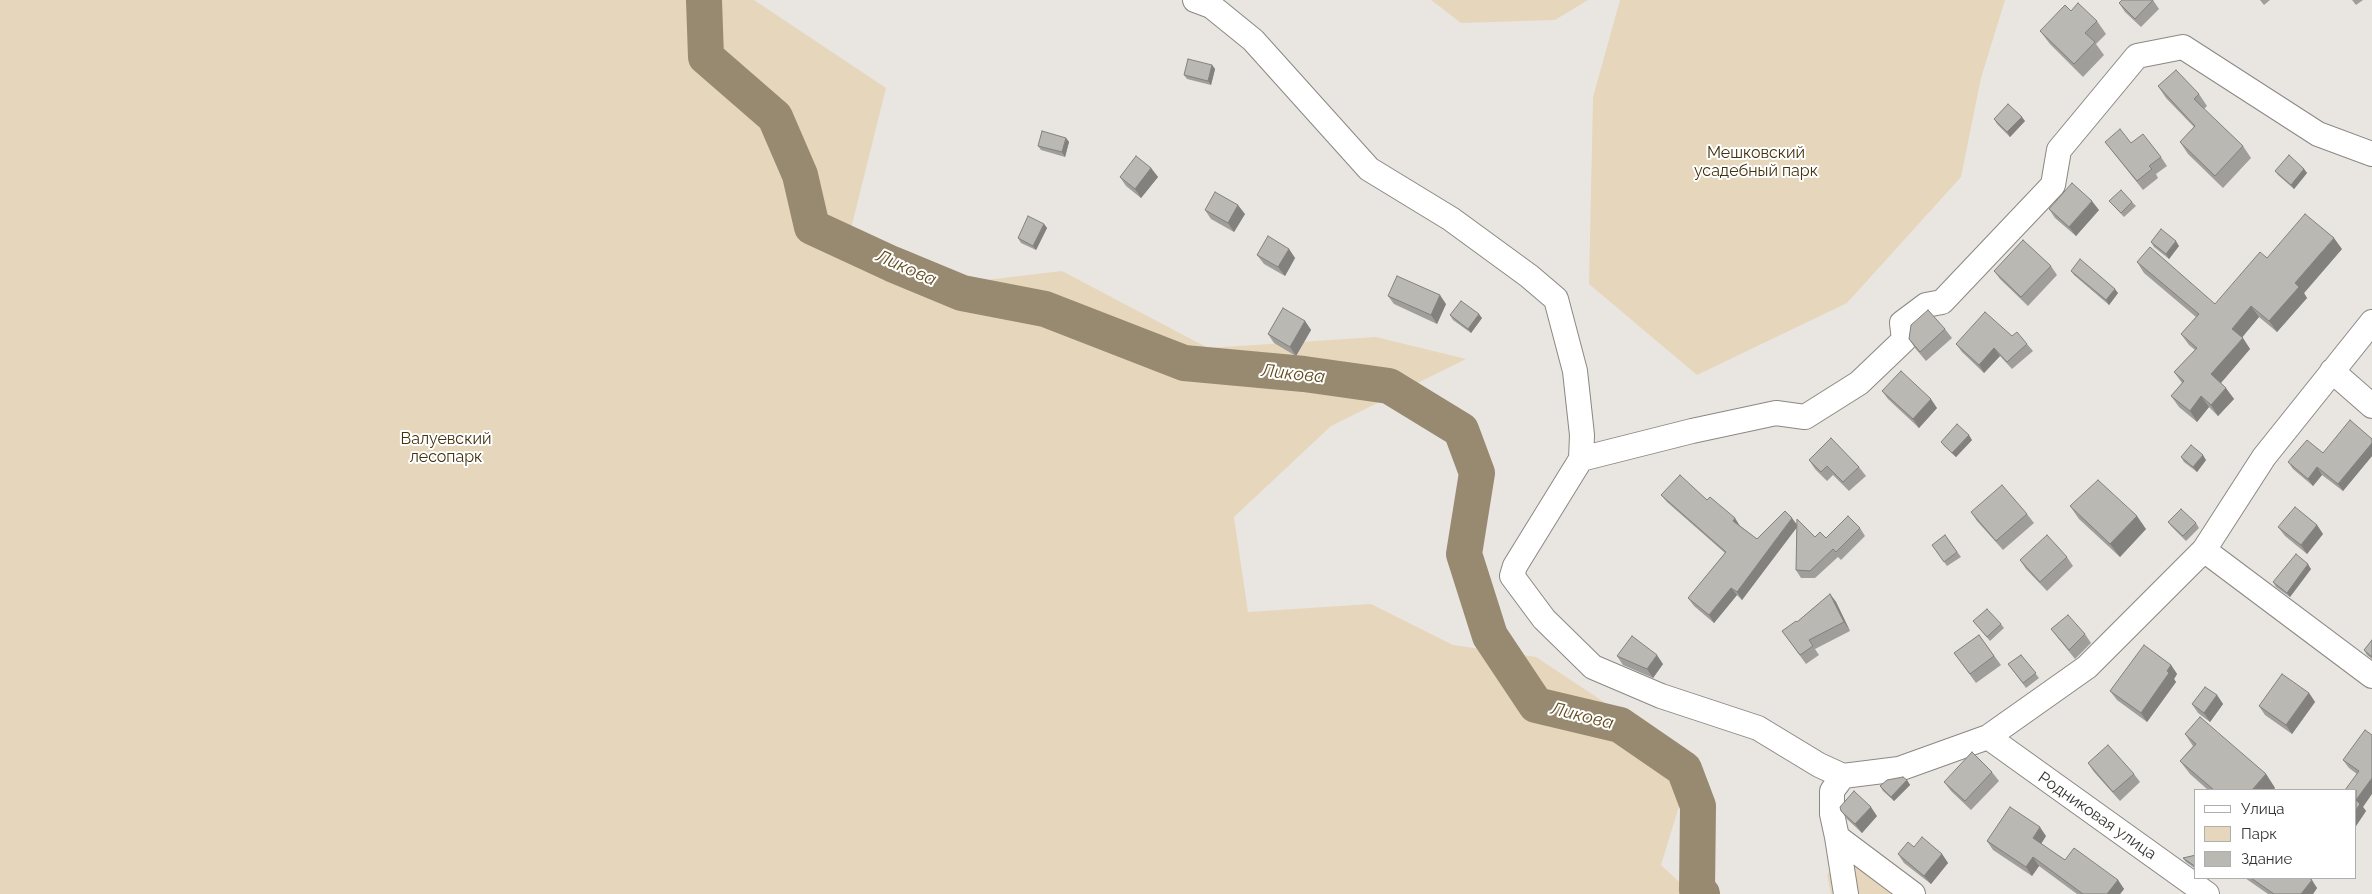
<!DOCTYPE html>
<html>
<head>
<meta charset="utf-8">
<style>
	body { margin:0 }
	#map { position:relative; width:2372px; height:894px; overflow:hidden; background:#e9e6e1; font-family:Raleway,sans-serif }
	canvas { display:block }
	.legend { position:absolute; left:2194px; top:789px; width:162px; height:90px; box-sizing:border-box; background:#fff; border:1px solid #aeaead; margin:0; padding:6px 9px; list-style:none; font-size:15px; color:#353432 }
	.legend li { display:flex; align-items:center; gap:10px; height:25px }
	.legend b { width:25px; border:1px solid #aeaead }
</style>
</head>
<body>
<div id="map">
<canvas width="2372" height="894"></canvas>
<ul class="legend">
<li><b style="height:6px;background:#fff"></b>Улица</li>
<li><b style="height:14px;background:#e6d7bc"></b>Парк</li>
<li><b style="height:14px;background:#bab8b3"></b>Здание</li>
</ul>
</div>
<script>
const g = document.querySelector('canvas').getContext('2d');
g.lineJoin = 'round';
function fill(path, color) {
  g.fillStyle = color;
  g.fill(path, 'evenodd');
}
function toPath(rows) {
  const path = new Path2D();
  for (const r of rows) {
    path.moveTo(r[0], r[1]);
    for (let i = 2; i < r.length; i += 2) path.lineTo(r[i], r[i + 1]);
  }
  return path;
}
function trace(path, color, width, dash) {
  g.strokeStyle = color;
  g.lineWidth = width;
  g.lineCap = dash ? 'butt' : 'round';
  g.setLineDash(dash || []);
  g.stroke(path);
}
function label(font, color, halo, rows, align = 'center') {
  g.font = font + ' Raleway,sans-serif';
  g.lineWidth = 4;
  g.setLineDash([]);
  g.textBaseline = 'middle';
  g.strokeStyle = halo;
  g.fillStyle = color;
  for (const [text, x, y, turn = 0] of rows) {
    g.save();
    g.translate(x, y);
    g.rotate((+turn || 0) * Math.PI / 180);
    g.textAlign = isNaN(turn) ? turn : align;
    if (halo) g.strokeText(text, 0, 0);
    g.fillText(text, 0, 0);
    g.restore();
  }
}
fill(toPath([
	[0,0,754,0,886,88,846,249,934,286,1062,271,1208,348,1376,337,1466,359,1331,426,1234,517,1248,612,1371,604,1453,645,1536,657,1693,761,1661,865,1692,894,0,894],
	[1431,0,1588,0,1555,20,1461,23],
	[1620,0,2005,0,1981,78,1961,177,1847,303,1697,375,1589,284,1593,97],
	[1856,853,1911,894,1831,894,1827,874]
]), '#e6d7bc');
trace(toPath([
	[704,0,706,57,775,117,800,175,812,227,892,264,962,293,1045,309,1184,363,1304,374,1389,386,1461,430,1477,473,1464,554,1490,636,1536,705,1620,725,1684,769,1698,806,1697,890,1702,894]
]), '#988a70', 36);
const minor = toPath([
	[1195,0,1211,6,1253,40,1369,169,1451,219,1529,276,1556,299,1575,371,1582,435,1581,459,1515,566,1512,576,1544,619,1593,667,1661,696,1758,728,1819,765,1843,776,1899,769,1988,737,2087,667,2204,550,2264,457,2372,322],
	[2332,371,2372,406],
	[1581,459,1692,431,1776,413,1805,417,1859,383,1904,340,1902,323,1926,305,1942,302,2053,185,2059,150,2137,56,2183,47,2318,134,2372,154],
	[2204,550,2372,676],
	[1988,737,2207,894],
	[1843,776,1832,791,1832,814,1837,837,1913,894],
	[1837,837,1846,894]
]);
trace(minor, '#8b8884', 26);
trace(minor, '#fff', 24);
fill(toPath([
	[2153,0,2159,9,2141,27,2125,12,2119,3],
	[2260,0,2270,0,2264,5],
	[2352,0,2363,0,2356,5],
	[2071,11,2097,21,2106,34,2096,44,2104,55,2083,77,2050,44,2040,31],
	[1212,65,1215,69,1211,85,1187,79,1184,75],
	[2158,86,2199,94,2207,106,2204,109,2243,146,2251,158,2223,188,2188,154,2180,142,2194,127,2166,98],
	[1994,119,2025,121,2010,137,1997,124],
	[1066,138,1069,142,1065,157,1041,150,1038,146],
	[2105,142,2131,143,2161,157,2167,166,2156,174,2158,178,2143,190],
	[1151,168,1158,177,1141,198,1126,186,1120,177],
	[2304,169,2307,173,2294,189,2278,175,2275,171],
	[2109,201,2132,202,2136,206,2124,217],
	[2049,209,2099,210,2076,236,2055,218],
	[1205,210,1245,214,1234,232,1211,219],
	[1044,224,1047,228,1036,250,1021,243,1018,238],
	[2151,242,2179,246,2169,259,2154,247],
	[1289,249,1295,258,1285,276,1264,264,1257,255],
	[2342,249,2304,293,2307,298,2277,332,2259,317,2242,337,2250,349,2221,383,2234,399,2218,416,2209,407,2197,422,2179,407,2171,396,2182,383,2174,372,2195,350,2189,345,2181,334,2196,317,2144,273,2137,262,2215,304,2267,258],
	[2051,266,2057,275,2028,306,2000,279,1994,271],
	[2071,271,2118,293,2109,305,2074,275],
	[1388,296,1446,304,1437,324,1394,304],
	[1450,315,1482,318,1471,333,1453,320],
	[1305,321,1311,330,1296,356,1274,343,1268,334],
	[1945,329,1952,338,1926,361,1915,348,1909,339],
	[2012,336,2027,344,2033,351,2012,369,2000,356,1984,373,1962,352,1956,344],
	[1882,391,1937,408,1919,428,1888,399],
	[2372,439,2372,456,2343,491,2322,475,2313,486,2293,469,2288,462],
	[1972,440,1956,457,1944,446,1941,442],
	[2181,457,2206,460,2197,472,2184,462],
	[1809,460,1859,467,1866,476,1849,491,1833,475,1827,481,1815,469],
	[1661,495,1707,500,1757,539,1797,525,1815,537,1826,538,1860,528,1865,536,1841,560,1838,557,1815,578,1801,578,1796,570,1797,526,1742,600,1737,595,1714,623,1694,606,1688,598,1725,553,1667,502],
	[2070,506,2146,529,2120,557,2079,519],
	[1971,512,2027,514,2034,523,2003,550,1977,521],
	[2168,522,2196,523,2199,528,2186,541,2171,526],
	[2317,525,2323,534,2307,554,2285,536,2278,527],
	[1945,535,1961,557,1947,566,1932,545],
	[2067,557,2073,566,2047,591,2026,569,2020,560],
	[2311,569,2290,597,2276,587,2273,582],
	[1830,594,1836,602,1850,631,1815,649,1819,655,1806,664,1782,631,1797,622],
	[1973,621,2001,624,2004,628,1990,641],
	[2051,629,2085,634,2091,643,2075,659,2058,638],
	[1979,635,2001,665,1976,683,1954,653],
	[2372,640,2372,659,2367,655,2364,650],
	[2021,655,2039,678,2026,688,2008,664],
	[1617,656,1663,664,1653,678,1623,665],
	[2171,665,2177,674,2174,679,2176,682,2147,722,2117,700,2110,691],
	[2309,693,2315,702,2292,734,2265,715,2259,706],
	[2217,695,2223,704,2210,722,2198,713,2192,704],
	[2185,734,2266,774,2275,788,2273,790,2208,790,2190,774,2180,761,2193,746],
	[2372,735,2363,807,2366,811,2356,826,2357,774,2349,768,2343,760],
	[2088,763,2134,774,2140,782,2120,801,2094,772],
	[1992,772,1999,781,1971,810,1951,791,1944,782],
	[1907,780,1910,785,1894,801,1883,791,1880,786],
	[1841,811,1877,816,1862,833,1847,819],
	[2046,836,2041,844,2065,860,2118,880,2124,889,2120,894,2077,894,2039,866,2032,876,1993,850,1987,841],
	[1914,847,1942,854,1948,863,1931,884,1904,863,1898,854],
	[2196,855,2196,869,2186,862,2183,858],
	[2245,878,2309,878,2317,888,2313,894,2268,894]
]), '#a09e9a');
fill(toPath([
	[1212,65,1215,69,1211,85,1208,81],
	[2022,117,2025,121,2010,137,2007,132],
	[1066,138,1069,142,1065,157,1062,152],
	[1151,168,1158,177,1141,198,1135,189],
	[2304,169,2307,173,2294,189,2291,185],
	[2092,201,2099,210,2076,236,2069,227],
	[1238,205,1245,214,1234,232,1228,223],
	[1044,224,1047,228,1036,250,1033,246],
	[2334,238,2342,249,2304,293,2307,298,2277,332,2269,321,2295,283],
	[2176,241,2179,246,2169,259,2166,254],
	[1289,249,1295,258,1285,276,1278,267],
	[2115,289,2118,293,2109,305,2106,300],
	[1440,295,1446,304,1437,324,1431,315],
	[2251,306,2259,317,2240,340,2232,329],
	[1479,314,1482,318,1471,333,1468,329],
	[1305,321,1311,330,1296,356,1290,347],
	[2243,338,2250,349,2219,385,2211,374],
	[1994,348,2000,356,1984,373,1979,365],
	[2226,388,2234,399,2218,416,2211,405],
	[2201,396,2209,407,2197,422,2190,411],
	[1931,399,1937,408,1919,428,1913,419],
	[1969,435,1972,440,1956,457,1952,453],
	[2372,443,2372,456,2343,491,2338,484],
	[2203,455,2206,460,2197,472,2193,467],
	[2317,467,2322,475,2313,486,2308,479],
	[2137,516,2146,529,2120,557,2110,544],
	[1735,518,1740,526,1733,521],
	[1792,518,1798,526,1742,600,1737,592],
	[2317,525,2323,534,2307,554,2301,545],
	[2308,564,2311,569,2290,597,2287,593],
	[1731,588,1737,595,1714,623,1709,615],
	[1830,594,1836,602,1850,631,1844,622],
	[1657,655,1663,664,1653,678,1647,669],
	[2171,665,2177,674,2174,679,2176,682,2147,722,2141,713],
	[2309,693,2315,702,2292,734,2286,725],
	[2217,695,2223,704,2210,722,2204,713],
	[2266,774,2275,788,2273,790,2252,790],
	[2372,778,2372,794,2363,807,2366,811,2356,826,2356,800],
	[1907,780,1910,785,1894,801,1891,797],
	[1871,807,1877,816,1862,833,1855,824],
	[2040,827,2046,836,2039,847,2033,838],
	[1942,854,1948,863,1931,884,1924,876],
	[2033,857,2039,866,2032,876,2026,867],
	[2118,880,2124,889,2120,894,2107,894],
	[2312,880,2317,888,2313,894,2301,894]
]), '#82817d');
const building = toPath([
	[2122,0,2153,0,2135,19,2119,3,2122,0],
	[2078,3,2097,21,2085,33,2095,42,2074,64,2040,31,2065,5,2071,11,2078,3],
	[1188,59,1212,65,1208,81,1184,75,1188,59],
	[2176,70,2199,94,2194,99,2243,146,2215,176,2180,142,2195,126,2158,86,2176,70],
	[2008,104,2022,117,2007,132,1994,119,2008,104],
	[2120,129,2131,143,2143,134,2161,157,2149,166,2152,169,2137,181,2105,142,2120,129],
	[1042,131,1066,138,1062,152,1038,146,1042,131],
	[2289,155,2304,169,2291,185,2275,171,2289,155],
	[1136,156,1151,168,1135,189,1120,177,1136,156],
	[2072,183,2092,201,2069,227,2049,209,2072,183],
	[2121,190,2132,202,2121,213,2109,201,2121,190],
	[1215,192,1238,205,1228,223,1205,210,1215,192],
	[2305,214,2334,238,2295,283,2299,287,2269,321,2251,306,2232,329,2243,338,2211,374,2226,388,2211,405,2201,396,2190,411,2171,396,2184,381,2174,372,2197,348,2181,334,2199,314,2137,262,2150,247,2215,304,2260,252,2267,258,2305,214],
	[1028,216,1044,224,1033,246,1018,238,1028,216],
	[2161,229,2176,241,2166,254,2151,242,2161,229],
	[1268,236,1289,249,1278,267,1257,255,1268,236],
	[2023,240,2051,266,2021,297,1994,271,2023,240],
	[2080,259,2115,289,2106,300,2071,271,2080,259],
	[1397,276,1440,295,1431,315,1388,296,1397,276],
	[1461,301,1479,314,1468,329,1450,315,1461,301],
	[1283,308,1305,321,1290,347,1268,334,1283,308],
	[1928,310,1945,329,1920,352,1909,339,1911,325,1928,310],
	[1985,312,2012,336,2017,332,2027,344,2007,362,1994,348,1979,365,1956,344,1985,312],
	[1901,371,1931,399,1913,419,1882,391,1901,371],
	[2350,420,2372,439,2372,443,2338,484,2317,467,2308,479,2288,462,2307,440,2323,453,2350,420],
	[1957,424,1969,435,1952,453,1941,442,1957,424],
	[1831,438,1859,467,1843,482,1827,466,1821,472,1809,460,1831,438],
	[2191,445,2203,455,2193,467,2181,457,2191,445],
	[1680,475,1707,500,1710,497,1735,518,1733,521,1757,539,1785,511,1792,518,1737,592,1731,588,1709,615,1688,598,1726,552,1661,495,1680,475],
	[2098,480,2137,516,2110,544,2070,506,2098,480],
	[2002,485,2027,514,1996,541,1971,512,2002,485],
	[2295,507,2317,525,2301,545,2278,527,2295,507],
	[2181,509,2196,523,2183,536,2168,522,2181,509],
	[1848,516,1860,528,1836,552,1833,549,1810,571,1796,570,1797,519,1815,537,1820,532,1826,538,1848,516],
	[1945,535,1957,552,1944,562,1932,545,1945,535],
	[2047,535,2067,557,2040,582,2020,560,2047,535],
	[2296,554,2308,564,2287,593,2273,582,2296,554],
	[1830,594,1844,622,1809,640,1813,646,1800,655,1782,631,1796,621,1797,622,1830,594],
	[1987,609,2001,624,1987,637,1973,621,1987,609],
	[2068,615,2085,634,2069,650,2051,629,2068,615],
	[1979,635,1994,656,1970,674,1954,653,1979,635],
	[1632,636,1657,655,1647,669,1617,656,1632,636],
	[2372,640,2372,657,2364,650,2372,640],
	[2144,645,2171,665,2167,671,2169,673,2141,713,2110,691,2144,645],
	[2021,655,2036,673,2023,683,2008,664,2021,655],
	[2282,674,2309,693,2286,725,2259,706,2282,674],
	[2205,687,2217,695,2204,713,2192,704,2205,687],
	[2200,717,2266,774,2252,790,2214,790,2180,761,2196,744,2185,734,2200,717],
	[2365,730,2372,735,2372,778,2356,800,2360,804,2356,810,2356,790,2345,790,2359,771,2343,760,2365,730],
	[2108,745,2134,774,2113,792,2088,763,2108,745],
	[1972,752,1992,772,1965,801,1944,782,1972,752],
	[1903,777,1907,780,1891,797,1880,786,1887,780,1903,777],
	[1854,791,1871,807,1855,824,1841,811,1840,807,1854,791],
	[2010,807,2040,827,2033,838,2065,860,2074,848,2118,880,2107,894,2083,894,2033,857,2026,867,1987,841,2010,807],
	[1922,837,1942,854,1924,876,1898,854,1908,842,1914,847,1922,837],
	[2196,855,2196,867,2183,858,2196,855],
	[2251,878,2309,878,2312,880,2301,894,2274,894,2251,878]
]);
fill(building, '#bab8b3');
trace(building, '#82817d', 1);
label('16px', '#42310d', '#fff', [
	["Мешковский",1756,153],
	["усадебный парк",1756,171],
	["Валуевский",446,439],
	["лесопарк",446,457]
]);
label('16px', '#353432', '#fff', [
	["Родниковая улица",2097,816,35]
]);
label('italic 18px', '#624b1c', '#fff', [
	["Ликова",906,268,24],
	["Ликова",1293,374,6],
	["Ликова",1582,716,14]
]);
</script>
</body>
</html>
